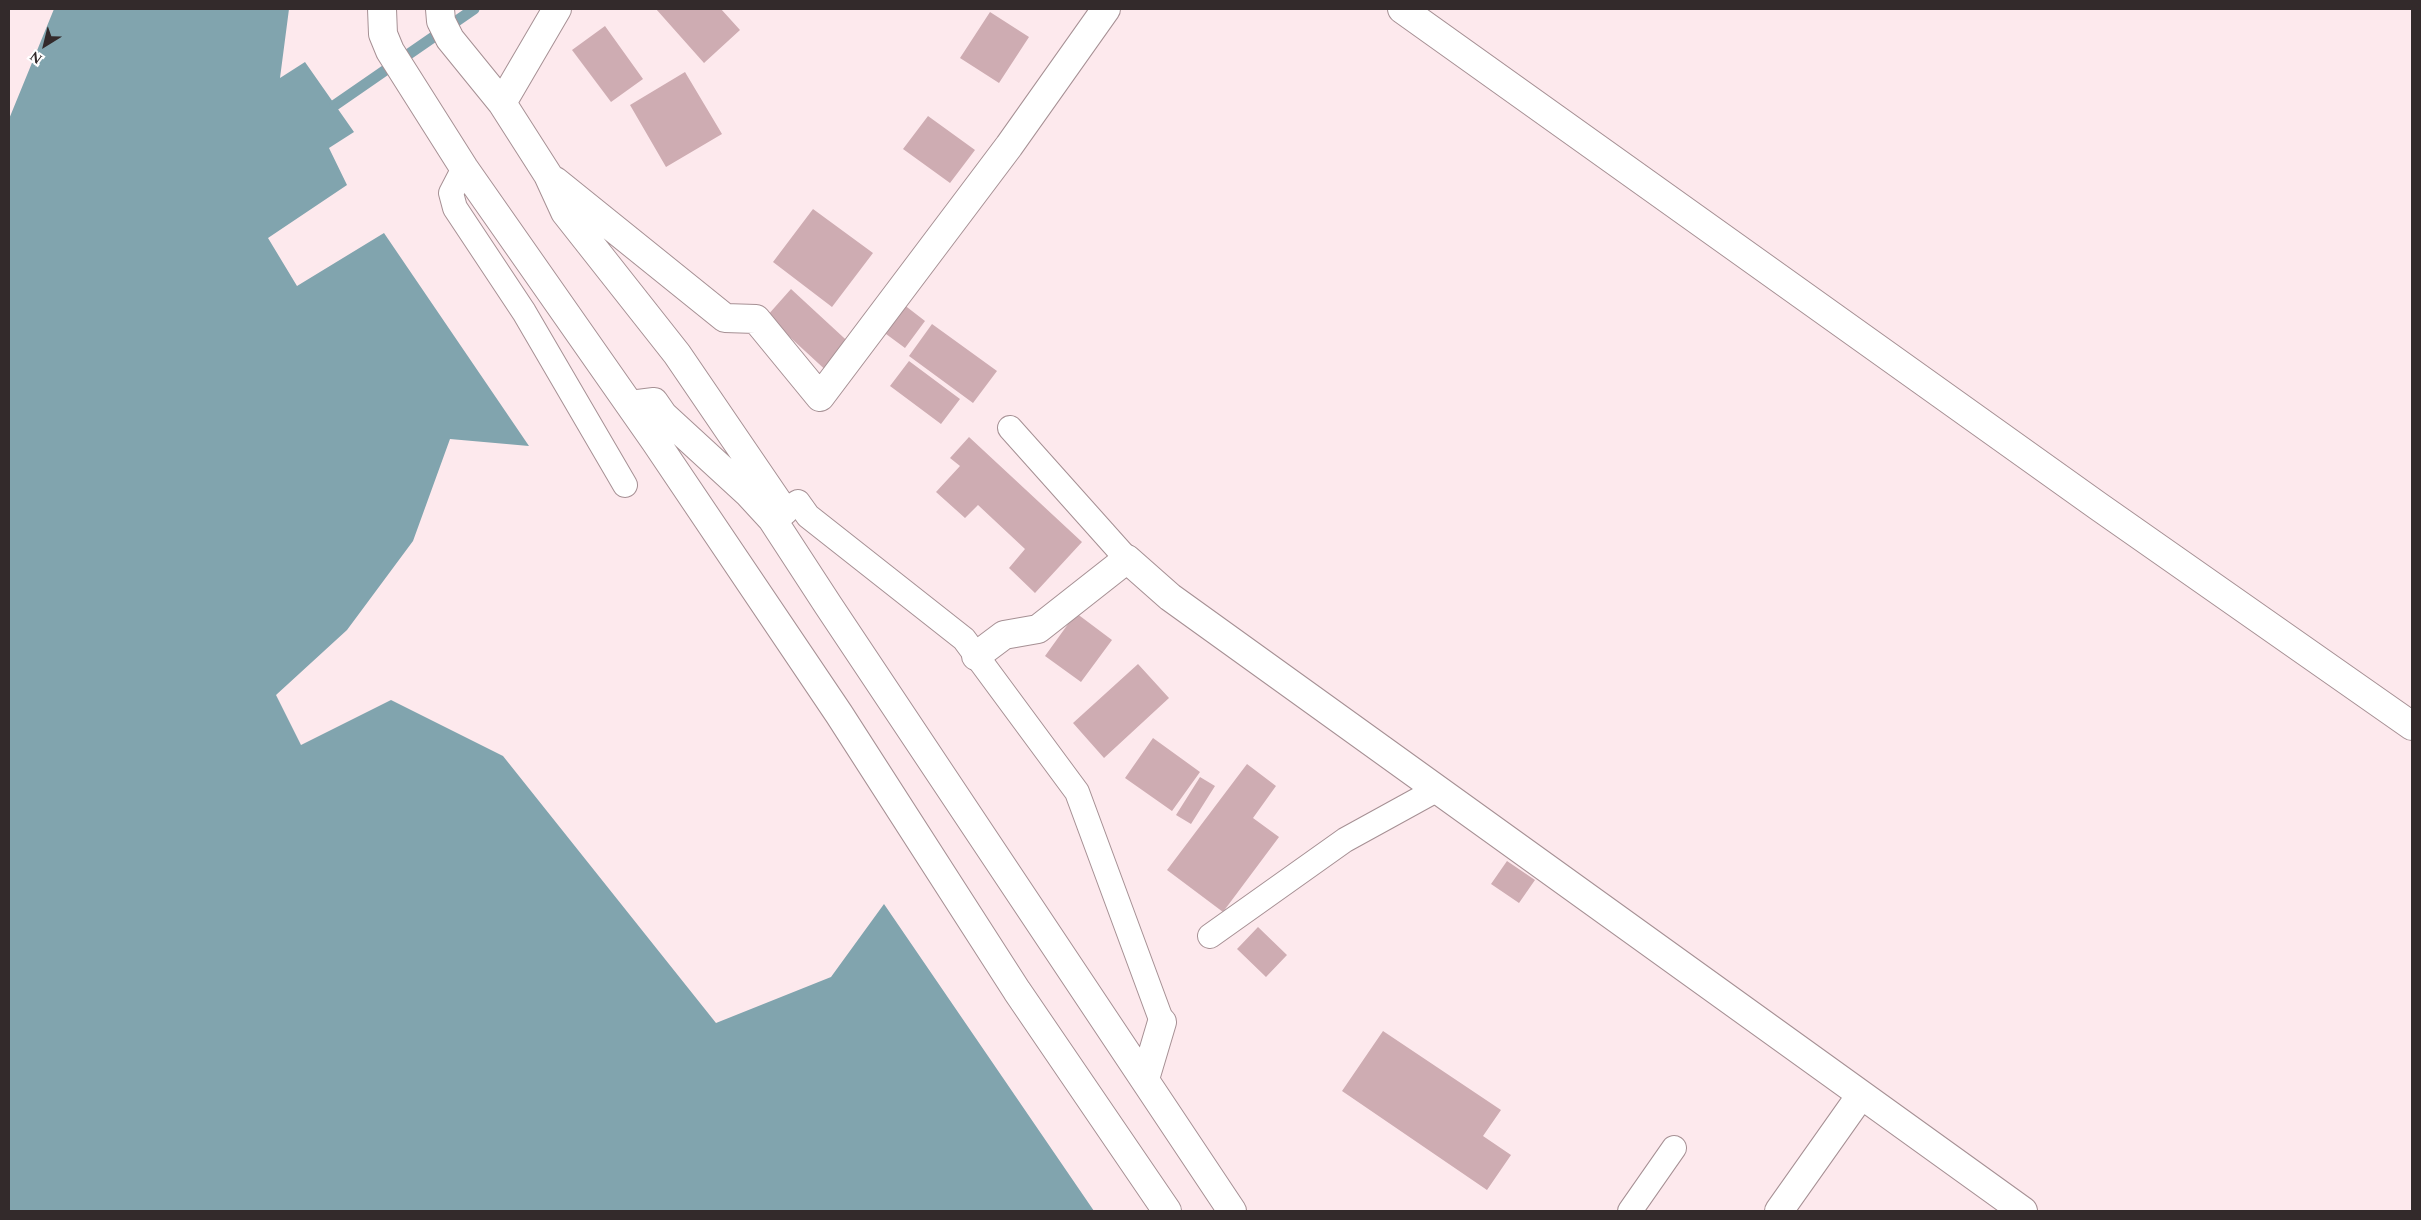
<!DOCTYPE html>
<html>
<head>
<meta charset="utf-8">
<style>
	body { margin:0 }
	#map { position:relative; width:2421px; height:1220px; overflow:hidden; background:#fde9ed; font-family:Spectral,serif }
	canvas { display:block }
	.frame { position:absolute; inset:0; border:10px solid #332a2b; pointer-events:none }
	.north { position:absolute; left:20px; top:20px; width:50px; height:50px; -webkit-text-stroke:4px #fff; paint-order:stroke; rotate:216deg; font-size:14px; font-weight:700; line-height:20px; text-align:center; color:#332a2b }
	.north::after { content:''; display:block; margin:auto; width:18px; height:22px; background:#332a2b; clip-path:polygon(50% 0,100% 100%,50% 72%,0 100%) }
</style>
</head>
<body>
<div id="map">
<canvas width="2421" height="1220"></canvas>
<div class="frame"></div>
<div class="north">N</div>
</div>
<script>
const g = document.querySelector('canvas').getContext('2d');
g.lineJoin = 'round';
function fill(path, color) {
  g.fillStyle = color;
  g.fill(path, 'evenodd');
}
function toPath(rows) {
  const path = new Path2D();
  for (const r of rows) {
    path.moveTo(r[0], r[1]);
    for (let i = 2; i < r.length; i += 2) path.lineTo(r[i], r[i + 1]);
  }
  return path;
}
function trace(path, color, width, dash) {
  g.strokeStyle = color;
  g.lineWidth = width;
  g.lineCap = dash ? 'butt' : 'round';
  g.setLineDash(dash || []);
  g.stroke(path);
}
fill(toPath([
	[54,9,289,9,280,78,305,62,354,132,329,148,347,185,268,238,297,286,384,233,529,446,450,439,413,541,347,630,276,695,301,745,391,700,503,756,716,1023,831,977,884,904,1094,1211,9,1211,9,119]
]), '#81a4ae');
trace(toPath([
	[335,105,474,9]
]), '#81a4ae', 11);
fill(toPath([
	[656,9,721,9,740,30,704,63],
	[990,12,1029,37,999,83,960,58],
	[605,26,643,79,611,102,572,50],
	[685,72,722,134,666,167,630,105],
	[928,116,975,150,950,183,903,149],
	[813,209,873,253,832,307,773,262],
	[791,289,856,349,831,375,767,316],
	[903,304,925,321,905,348,882,331],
	[932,324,997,371,973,403,909,356],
	[909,361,960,399,941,424,890,386],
	[969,437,1082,542,1035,593,1009,568,1025,549,978,505,965,518,936,492,960,466,950,458],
	[1076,613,1112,640,1081,682,1045,656],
	[1138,664,1169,698,1104,758,1073,723],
	[1153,738,1200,772,1172,811,1125,778],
	[1247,764,1276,786,1253,818,1279,837,1223,912,1167,870],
	[1200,777,1215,786,1191,824,1176,815],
	[1507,861,1535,880,1519,903,1491,884],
	[1258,927,1287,955,1266,977,1237,949],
	[1383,1031,1501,1110,1483,1136,1511,1155,1487,1190,1342,1091]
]), '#ceacb2');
const service = toPath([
	[464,168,451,193,455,208,524,312,625,485],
	[1010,428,1127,559],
	[784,511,798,502,808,516,964,639,1077,792,1162,1022],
	[1210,936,1345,840,1436,790],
	[1630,1211,1674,1148]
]);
const minor = toPath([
	[382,9,383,34,390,51,464,168,655,441,839,714,1017,991,1167,1211],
	[440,9,441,21,450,39,502,103,548,175,565,212,677,354,784,511,772,519,828,605,1232,1211],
	[1402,9,2098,506,2412,726],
	[502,103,557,9],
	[555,181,725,318,756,319,820,397,1009,146,1106,9],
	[630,405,654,402,663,415,749,494,772,519],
	[976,656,1004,635,1038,629,1127,559,1170,597,2023,1211],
	[1145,1079,1162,1022],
	[1779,1211,1861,1095]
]);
trace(service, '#a69094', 26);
trace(minor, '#a69094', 30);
trace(service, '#fff', 24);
trace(minor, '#fff', 28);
</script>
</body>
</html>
